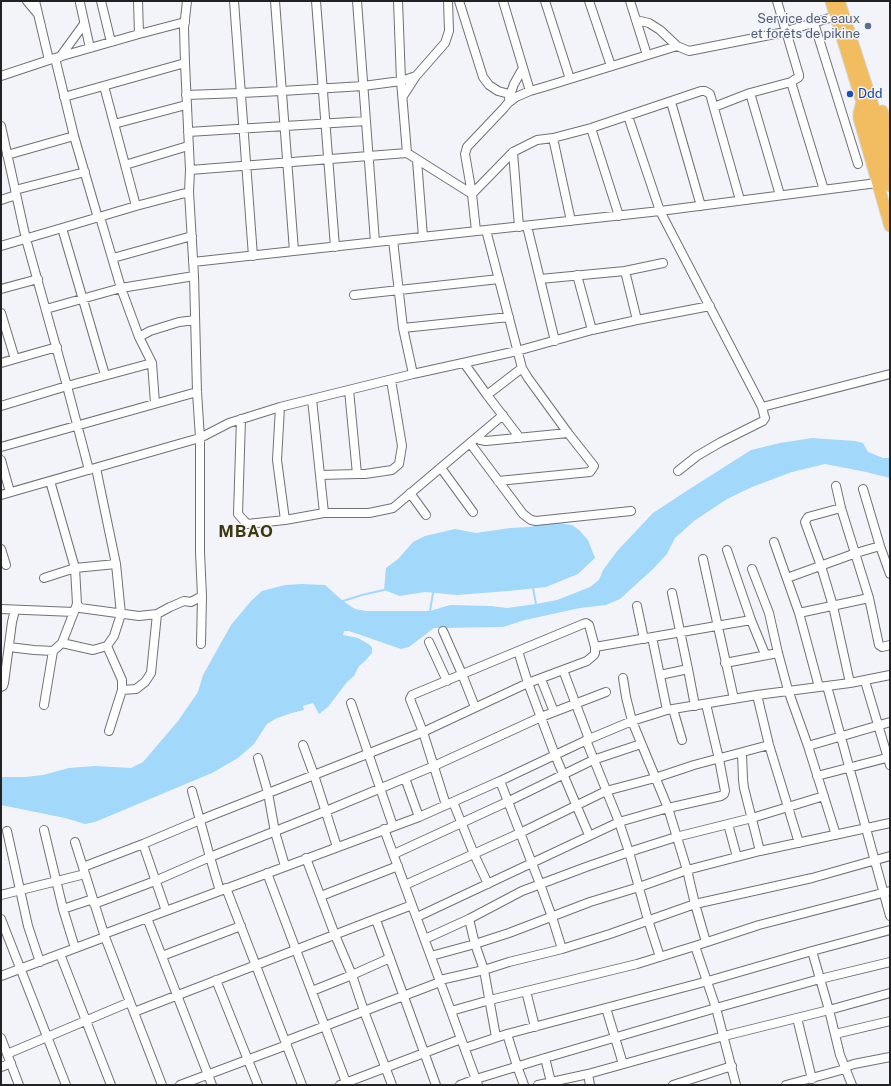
<!DOCTYPE html>
<html>
<head>
<meta charset="utf-8">
<style>
	body { margin:0 }
	#map { position:relative; width:891px; height:1086px; overflow:hidden; background:#f3f4fa; font-family:"Public Sans",sans-serif }
	canvas { display:block }
	.frame { position:absolute; inset:0; border:2px solid #222225; pointer-events:none }
</style>
</head>
<body>
<div id="map">
<canvas width="891" height="1086"></canvas>
<div class="frame"></div>
</div>
<script>
const g = document.querySelector('canvas').getContext('2d');
g.lineJoin = 'round';
function fill(path, color) {
  g.fillStyle = color;
  g.fill(path, 'evenodd');
}
function toPath(rows) {
  const path = new Path2D();
  for (const r of rows) {
    path.moveTo(r[0], r[1]);
    for (let i = 2; i < r.length; i += 2) path.lineTo(r[i], r[i + 1]);
  }
  return path;
}
function trace(path, color, width, dash) {
  g.strokeStyle = color;
  g.lineWidth = width;
  g.lineCap = dash ? 'butt' : 'round';
  g.setLineDash(dash || []);
  g.stroke(path);
}
function label(font, color, halo, rows, align = 'center') {
  g.font = font + ' "Public Sans",sans-serif';
  g.lineWidth = 3;
  g.setLineDash([]);
  g.textBaseline = 'middle';
  g.strokeStyle = halo;
  g.fillStyle = color;
  for (const [text, x, y, turn = 0] of rows) {
    g.save();
    g.translate(x, y);
    g.rotate((+turn || 0) * Math.PI / 180);
    g.textAlign = isNaN(turn) ? turn : align;
    if (halo) g.strokeText(text, 0, 0);
    g.fillText(text, 0, 0);
    g.restore();
  }
}
fill(toPath([
	[812,438,855,441,863,443,868,452,883,458,890,458,890,478,866,472,825,464,792,472,752,487,727,499,694,521,675,538,667,554,653,569,620,599,606,605,580,608,525,620,503,627,434,628,409,647,401,649,349,631,344,631,343,635,358,638,370,645,372,648,372,653,364,662,359,666,354,676,347,682,328,707,319,714,313,703,303,706,304,710,292,713,277,718,267,724,254,744,238,758,212,773,95,822,85,824,65,818,1,805,1,777,25,777,43,775,69,768,95,766,131,768,143,762,178,721,198,692,203,675,231,625,251,601,262,591,285,585,302,584,325,585,343,601,355,609,366,611,430,611,450,605,491,606,507,608,536,604,557,600,590,587,599,580,603,570,618,550,653,513,688,490,751,450,780,443],
	[551,522,572,525,579,530,588,540,595,558,578,574,546,587,508,591,457,595,425,592,400,596,384,590,386,568,398,559,413,542,425,536,455,529,476,533,510,528,530,527]
]), '#a2d8fa');
trace(toPath([
	[533,588,536,604],
	[343,601,362,595,384,590],
	[430,611,433,593]
]), '#a2d8fa', 2);
const minor = toPath([
	[27,1,37,13],
	[35,1,49,60],
	[101,1,111,42],
	[138,1,139,34],
	[187,1,184,28,185,63,190,170,189,192,194,276,197,392,200,438,200,552,202,596,201,644],
	[234,1,253,256],
	[275,1,294,251],
	[316,1,335,247],
	[357,1,375,242],
	[398,1,401,81,407,153,472,194],
	[459,1,483,77,489,85,498,91,509,94],
	[503,1,530,91],
	[545,1,570,79],
	[589,1,611,66],
	[630,1,647,55],
	[80,3,90,48],
	[636,20,649,23,660,30,677,46,689,51,780,33,836,16],
	[814,23,858,164],
	[60,57,84,24],
	[55,58,74,136,98,218],
	[1,76,55,58,139,34,185,22],
	[791,82,824,190],
	[104,86,136,206],
	[750,93,780,195],
	[186,95,241,93,282,91,363,86,401,81,416,76,445,43,449,31,448,1],
	[403,96,416,76],
	[64,97,185,63],
	[509,98,514,84,523,68],
	[671,102,701,206],
	[714,107,750,93,791,82,799,77,799,75,777,1],
	[628,116,660,211,762,407,764,415,765,418,763,421,721,442,697,456,678,471],
	[114,124,186,105],
	[1,126,26,239,67,386,89,470],
	[591,128,619,216],
	[188,132,366,121],
	[553,138,591,128,701,91,705,91,710,94,740,200],
	[513,152,519,227],
	[7,155,74,136],
	[417,160,423,237],
	[125,165,188,146],
	[190,170,407,153],
	[15,190,85,172],
	[472,194,513,152,537,140,553,138,571,221],
	[1,200,16,195],
	[100,217,121,288,139,337,152,363,155,403],
	[527,226,555,341],
	[62,228,105,375],
	[486,230,522,368,528,378,568,433,594,466,590,472,498,481],
	[476,231,472,194,465,154,467,147,504,108,508,103,516,97,530,91,544,87,677,46],
	[393,240,403,328,413,374],
	[1,246,62,228,136,206,189,192],
	[113,258,192,236],
	[193,262,660,211,877,183],
	[577,275,592,330],
	[540,279,625,271],
	[1,289,38,279],
	[354,295,499,279],
	[46,309,121,288,194,276],
	[1,313,15,359],
	[637,320,710,306],
	[403,328,509,317],
	[139,337,150,331,179,322,195,320],
	[1,363,57,347],
	[464,363,487,395,520,438],
	[349,390,357,474,365,474,392,470,399,464,402,446,391,380],
	[487,395,522,368],
	[312,399,324,513],
	[1,406,67,386,152,363],
	[280,407,277,460,285,520],
	[762,407,890,374],
	[241,419,238,514,247,524,285,520,324,513,369,513,393,508,503,415],
	[477,437,480,440,486,441,568,433],
	[470,443,523,514,531,520,536,521,631,511],
	[1,447,197,392],
	[1,460,10,492],
	[441,468,473,512],
	[320,475,357,474],
	[50,481,75,568,77,604,80,608,139,616,157,614,170,607,184,601,191,602,202,596],
	[836,486,841,508,869,598,879,645,882,647,890,645],
	[863,489,880,546,890,574],
	[410,493,426,515],
	[1,495,189,441,200,438,229,423,280,407,413,374,517,351,592,330,637,320,625,271,663,263],
	[841,508,808,517,805,522,821,566,833,606,850,683],
	[774,542,799,613,819,687],
	[1,549,6,565],
	[727,550,751,620,765,654],
	[703,559,734,699],
	[752,569,769,613,778,653,788,690,808,746,836,835],
	[44,578,75,568,116,564],
	[787,578,856,553,880,546],
	[672,593,688,669,695,706],
	[637,606,644,639],
	[1,609,74,612],
	[799,613,869,598],
	[443,631,462,674,475,707],
	[652,637,667,710],
	[429,642,447,681],
	[62,643,93,650,107,646,114,636,121,614,116,564,96,468],
	[107,646,122,680,122,690,109,731],
	[9,647,34,650,53,651,62,643,77,604],
	[518,651,528,683,555,755,589,835],
	[725,663,778,653],
	[563,670,589,739],
	[660,675,688,669],
	[623,678,626,697,632,721,668,808,687,870,695,904,706,942],
	[541,679,554,712],
	[865,681,890,765],
	[827,686,890,916],
	[1,687,3,686,4,683,12,622,15,610],
	[122,690,136,689,145,682,151,673,157,614],
	[757,695,769,745,799,843],
	[351,703,393,826],
	[44,705,53,651],
	[673,709,682,740],
	[586,740,619,822,629,852,648,920,660,957],
	[303,745,314,775,337,847],
	[808,746,890,722],
	[742,753,743,780,744,788,760,851],
	[258,758,268,793,275,832,285,866],
	[817,776,890,757],
	[405,778,419,817],
	[500,781,540,884,552,917,562,949],
	[192,791,210,857,220,891],
	[453,802,474,854,488,884],
	[446,805,423,732,410,699,412,695,583,624,586,623,589,625,595,647],
	[728,824,737,857],
	[384,829,478,1085],
	[44,830,63,909,75,948],
	[7,831,28,926,40,962],
	[75,842,105,937,162,1085],
	[143,844,166,911],
	[394,854,507,802,593,760,641,744],
	[306,858,335,935,352,975,364,1011,392,1085],
	[83,867,143,844,200,820,423,732,528,683,587,661,594,655,595,653,595,647,751,620],
	[267,873,347,1085],
	[405,885,520,833,606,791,655,778,694,765,769,745],
	[226,888,302,1085],
	[1,895,85,874],
	[321,896,398,866],
	[94,904,155,881,210,857,326,811,434,766,541,717,606,692],
	[63,909,93,899],
	[417,917,619,822,668,808,721,796,724,794,725,791,719,759,706,704],
	[147,918,212,1085],
	[1,919,66,1085],
	[469,919,475,944,484,970,496,1037],
	[376,920,436,1085],
	[104,934,419,817,500,781,589,739,632,721,667,710,757,695,850,683,890,675],
	[425,939,469,919,522,891,586,867,629,852,676,837,752,818,824,796],
	[695,946,716,1008,736,1085],
	[812,951,829,1010,840,1055,852,1085],
	[60,954,111,1085],
	[162,956,241,926],
	[431,956,475,944,509,933,590,902,639,887,687,870,760,851,890,823],
	[1,976,105,937],
	[216,980,258,1085],
	[440,980,484,970,509,962,562,949,610,934,695,904,812,878,890,856],
	[312,991,352,975,390,958],
	[526,991,535,1027],
	[606,1008,623,1064],
	[451,1011,490,1000,637,964,695,946,759,925,890,891],
	[134,1012,412,905],
	[797,1018,812,1079],
	[507,1034,517,1066,524,1085],
	[835,1034,890,1021],
	[1,1038,19,1085],
	[286,1041,440,982],
	[465,1048,507,1034,708,981,812,951,890,930],
	[7,1054,130,1002],
	[545,1058,551,1082],
	[1,1067,11,1063],
	[588,1074,590,1085],
	[180,1085,287,1045],
	[340,1085,461,1039],
	[460,1085,476,1079,545,1058,716,1008,820,979,890,962],
	[538,1085,588,1074,724,1036,829,1010,890,993],
	[673,1085,732,1066],
	[786,1085,845,1069,848,1066,854,1064,890,1057]
]);
const highway = toPath([
	[831,1,862,102,890,186],
	[839,1,890,158],
	[862,102,859,113,859,118,890,226],
	[882,111,890,133]
]);
trace(minor, '#707176', 10);
trace(highway, '#d3d3d3', 13);
trace(minor, '#fff', 8);
trace(highway, '#f2bd60', 11);
for (const [x, y, r, color] of [
	[868,26,4,"#5c6f8a"],
	[850,94,4,"#1a4fb4"]
]) {
  const dot = new Path2D();
  dot.arc(x, y, r, 0, 2 * Math.PI);
  g.fillStyle = color;
  g.fill(dot);
  trace(dot, '#f3f4fa', 1.5);
}
label('13px', '#4e5e75', '#f3f4fa', [
	["Service des eaux",860,19],
	["et forêts de pikine",860,34]
], 'right');
label('13px', '#164399', '#f3f4fa', [
	["Ddd",858,94]
], 'left');
g.letterSpacing = '1px';
label('bold 17px', '#3f380e', '#f3f4fa', [
	["MBAO",246,532]
]);
g.letterSpacing = '0px';
</script>
</body>
</html>
